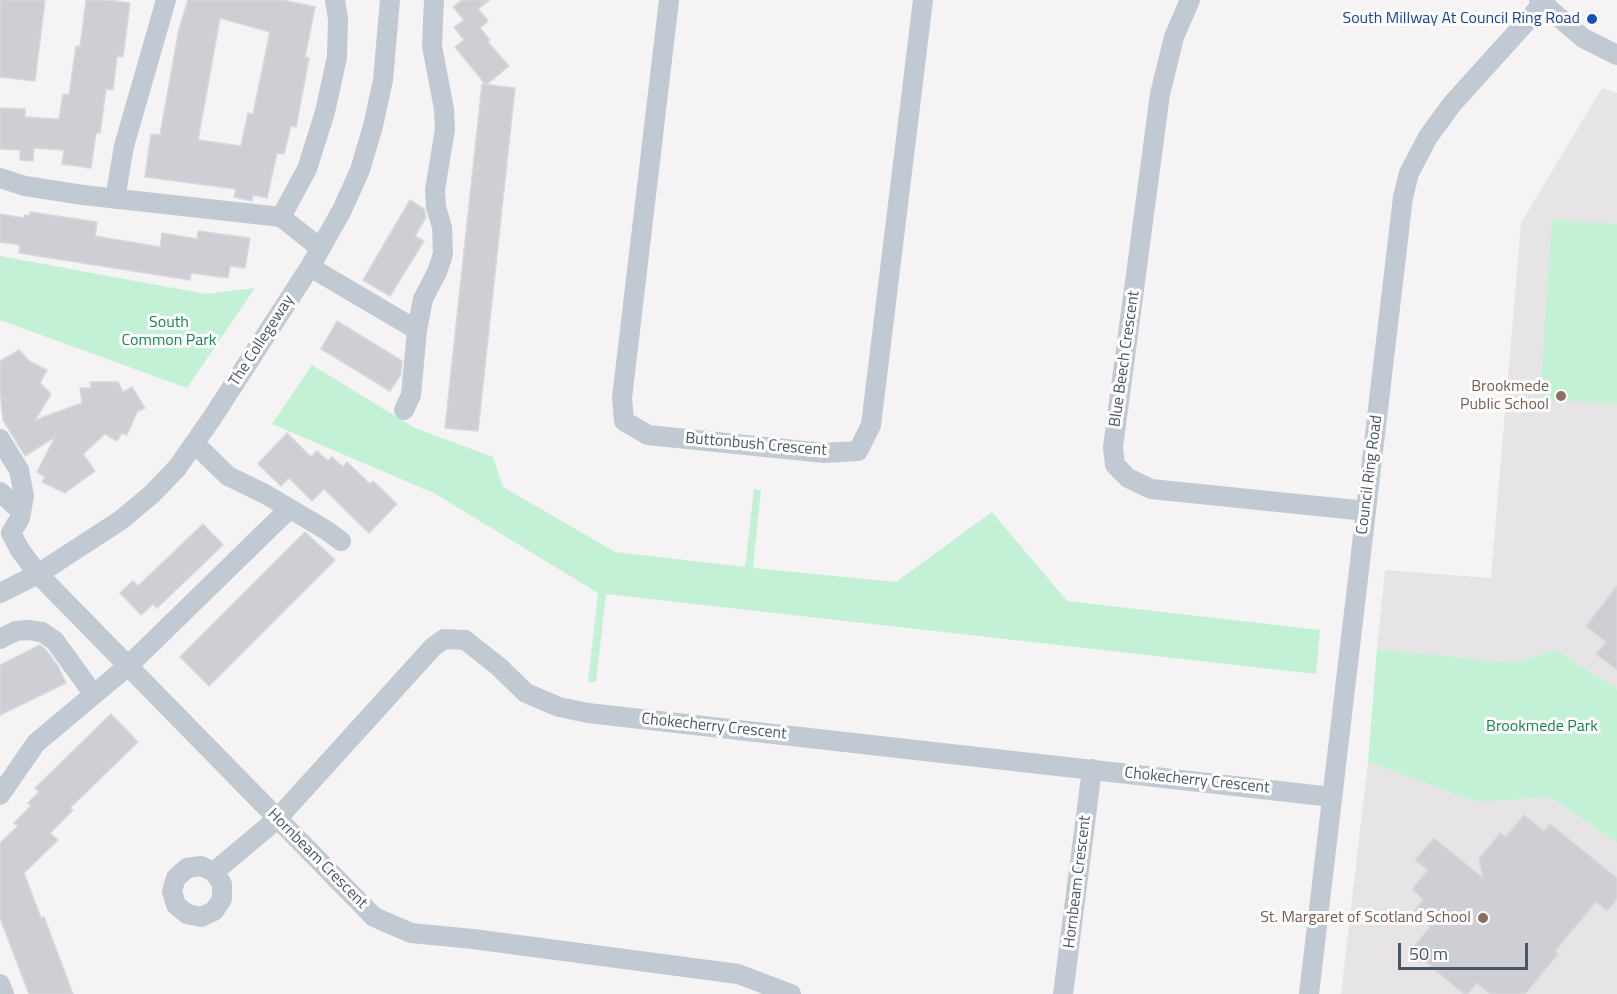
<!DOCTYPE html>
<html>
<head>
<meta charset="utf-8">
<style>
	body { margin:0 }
	#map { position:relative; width:1617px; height:994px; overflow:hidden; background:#f5f3f3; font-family:"Titillium Web",sans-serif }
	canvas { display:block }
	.scale { position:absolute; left:1398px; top:943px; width:130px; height:27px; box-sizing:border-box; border:3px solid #4a5661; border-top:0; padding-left:8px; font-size:18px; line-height:21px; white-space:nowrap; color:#4a5661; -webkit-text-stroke:4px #fff; paint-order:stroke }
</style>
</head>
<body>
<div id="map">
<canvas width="1617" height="994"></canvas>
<div class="scale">50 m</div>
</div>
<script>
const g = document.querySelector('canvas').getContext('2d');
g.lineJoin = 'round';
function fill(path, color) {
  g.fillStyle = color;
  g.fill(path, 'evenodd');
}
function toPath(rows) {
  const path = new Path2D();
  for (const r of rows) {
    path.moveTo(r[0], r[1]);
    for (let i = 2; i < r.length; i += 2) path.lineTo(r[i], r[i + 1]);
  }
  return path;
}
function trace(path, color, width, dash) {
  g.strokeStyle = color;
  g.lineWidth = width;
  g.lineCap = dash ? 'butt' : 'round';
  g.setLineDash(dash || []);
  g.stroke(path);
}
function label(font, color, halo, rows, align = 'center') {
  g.font = font + ' "Titillium Web",sans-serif';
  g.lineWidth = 6;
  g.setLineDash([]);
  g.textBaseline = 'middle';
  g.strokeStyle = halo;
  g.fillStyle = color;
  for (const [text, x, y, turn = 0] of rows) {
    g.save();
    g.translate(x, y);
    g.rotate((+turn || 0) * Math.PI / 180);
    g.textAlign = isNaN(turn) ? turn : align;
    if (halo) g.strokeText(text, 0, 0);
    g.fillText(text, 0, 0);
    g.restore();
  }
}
fill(toPath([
	[1602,88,1617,93,1617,689,1556,650,1514,663,1377,649,1385,570,1491,578,1521,223],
	[1368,762,1477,802,1551,797,1617,843,1617,994,1341,994]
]), '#e6e4e5');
fill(toPath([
	[1552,220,1617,224,1617,404,1540,399],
	[0,256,206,294,255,288,187,388,0,320],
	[312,365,415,428,493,457,503,487,615,552,745,567,754,489,761,490,753,568,896,582,992,512,1067,601,1320,630,1316,674,606,594,596,682,588,682,598,593,434,493,272,424],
	[1377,649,1514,663,1556,650,1617,689,1617,843,1551,797,1477,802,1368,762]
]), '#c3f1d5');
const building = toPath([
	[0,0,45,0,35,81,0,77,0,0],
	[86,0,108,0,130,3,123,57,117,56,113,90,106,89,100,133,96,133,91,168,62,164,64,150,34,148,33,161,20,160,20,150,0,149,0,108,25,109,25,117,59,119,63,94,69,95,76,46,80,47,86,0],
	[188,0,283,0,315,7,305,57,309,58,296,127,291,126,284,154,277,153,267,198,253,195,252,201,234,197,236,189,145,177,151,134,160,135,179,29,188,0],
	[220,18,270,32,253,114,248,113,241,146,198,140,220,18],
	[462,0,490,0,478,9,488,21,480,28,490,40,488,42,509,66,486,85,455,47,464,40,454,27,464,20,453,7,462,0],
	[482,84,515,88,478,431,445,428,482,84],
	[410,200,424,209,426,217,415,236,424,241,390,296,363,280,410,200],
	[30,212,97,222,95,236,160,247,162,233,197,239,198,231,250,238,245,268,230,266,228,278,191,273,190,280,19,253,20,245,0,242,0,214,24,218,25,215,30,216,30,212],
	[337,321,402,361,401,374,390,391,321,349,337,321],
	[19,350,29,361,47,370,40,383,51,394,35,420,82,403,80,388,91,388,90,382,118,382,123,392,132,387,145,408,137,412,127,435,122,433,117,441,105,434,83,454,95,471,65,493,42,482,45,477,37,472,55,437,25,456,3,420,0,391,0,361,19,350],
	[287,433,311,457,317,451,328,461,332,457,343,467,347,462,370,484,373,481,397,504,369,533,324,489,312,501,289,478,281,486,258,464,287,433],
	[203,524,223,545,157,608,153,604,141,615,120,593,133,581,138,586,203,524],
	[305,532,335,560,209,686,180,657,305,532],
	[1617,586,1617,670,1596,654,1606,642,1586,626,1617,586],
	[40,645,46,650,58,666,66,683,0,715,0,665,40,645],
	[111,714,138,742,70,808,73,810,50,833,58,840,24,873,41,918,44,917,73,994,29,994,0,918,0,843,18,826,14,823,31,806,28,803,39,792,35,788,111,714],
	[1524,815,1544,831,1550,824,1617,878,1617,899,1607,911,1596,902,1555,951,1558,954,1525,994,1490,994,1477,983,1468,994,1464,994,1411,950,1430,927,1413,913,1423,899,1412,889,1428,870,1415,860,1434,838,1483,878,1479,859,1500,833,1506,837,1524,815]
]);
fill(building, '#cdcfd5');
trace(building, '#d7d9de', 1.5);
trace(toPath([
	[669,0,622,398,624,421,648,435,824,453,858,451,871,425,923,0],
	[1190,0,1174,37,1160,94,1113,447,1115,465,1128,478,1151,489,1366,511],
	[1539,0,1583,38,1617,55],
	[0,178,25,186,83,195,281,217,307,169,325,112,337,57,338,18,335,0],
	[115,199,124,146,166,0],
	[281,217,320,248],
	[310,267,417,330],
	[404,410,411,395,417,330,423,299,437,272,443,254,442,227,436,207,435,190,445,129,444,109,432,46,434,0],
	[0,439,19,470,24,496,20,518,11,533,20,550,38,574,374,917,411,933,473,939,738,974,791,994],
	[195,444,228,476,265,494,326,530,341,541],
	[0,492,21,511],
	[0,593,38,574,121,520,152,494,177,468,212,418,310,267,342,210,360,170,373,126,383,80,390,0],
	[0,639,16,631,28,630,42,632,55,641,94,695],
	[0,795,36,743,128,666,289,509],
	[214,872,222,884,222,899,214,911,201,917,187,914,176,905,172,891,176,878,187,868,201,866,214,872,277,819,433,647,444,639,465,640,498,666,526,693,559,707,588,713,1332,797],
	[0,984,4,994],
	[1063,994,1092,769],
	[1309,994,1403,197,1409,173,1428,137,1452,104,1546,0]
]), '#c1cad2', 20);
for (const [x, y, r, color] of [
	[1592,19,6,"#1a4fb4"],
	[1561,396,6,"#8d6e63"],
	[1483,918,6,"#8d6e63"]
]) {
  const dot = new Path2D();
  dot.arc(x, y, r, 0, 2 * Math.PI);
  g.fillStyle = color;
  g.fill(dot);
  trace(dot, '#fff', 2);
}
label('16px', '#164399', '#fff', [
	["South Millway At Council Ring Road",1580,19]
], 'right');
label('16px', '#17864f', '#fff', [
	["South",169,323],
	["Common Park",169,341],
	["Brookmede Park",1542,727]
]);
label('16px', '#4a5661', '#fff', [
	["The Collegeway",262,341,-57],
	["Blue Beech Crescent",1125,359,-82],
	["Buttonbush Crescent",756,445,5],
	["Council Ring Road",1370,475,-83],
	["Chokecherry Crescent",714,727,6],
	["Chokecherry Crescent",1197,781,6],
	["Hornbeam Crescent",317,859,45],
	["Hornbeam Crescent",1078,882,-83]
]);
label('16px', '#785e54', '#fff', [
	["Brookmede",1549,387],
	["Public School",1549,405],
	["St. Margaret of Scotland School",1471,918]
], 'right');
</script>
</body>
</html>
